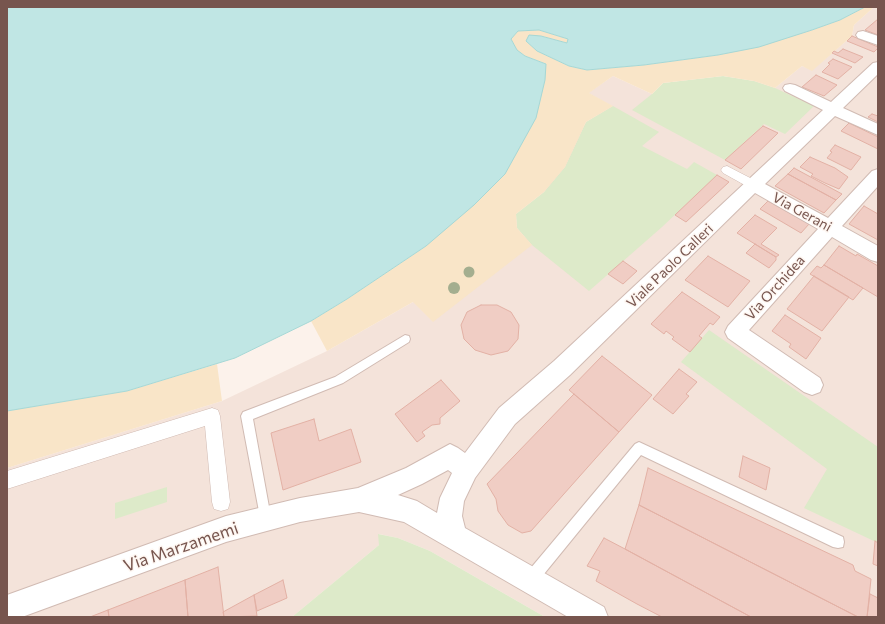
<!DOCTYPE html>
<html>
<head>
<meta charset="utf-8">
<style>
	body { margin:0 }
	#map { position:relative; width:885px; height:624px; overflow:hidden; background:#fcf2eb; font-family:Commissioner,sans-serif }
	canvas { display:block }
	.frame { position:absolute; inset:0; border:8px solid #77554e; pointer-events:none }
</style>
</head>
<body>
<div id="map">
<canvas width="885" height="624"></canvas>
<div class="frame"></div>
</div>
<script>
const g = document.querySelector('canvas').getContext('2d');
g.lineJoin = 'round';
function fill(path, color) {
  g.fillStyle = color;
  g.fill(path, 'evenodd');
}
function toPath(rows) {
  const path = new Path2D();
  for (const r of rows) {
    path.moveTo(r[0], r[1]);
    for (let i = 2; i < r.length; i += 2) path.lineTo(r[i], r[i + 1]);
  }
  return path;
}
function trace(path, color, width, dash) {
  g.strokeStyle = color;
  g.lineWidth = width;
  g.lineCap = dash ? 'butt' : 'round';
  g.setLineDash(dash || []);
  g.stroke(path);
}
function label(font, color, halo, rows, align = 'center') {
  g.font = font + ' Commissioner,sans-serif';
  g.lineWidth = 3;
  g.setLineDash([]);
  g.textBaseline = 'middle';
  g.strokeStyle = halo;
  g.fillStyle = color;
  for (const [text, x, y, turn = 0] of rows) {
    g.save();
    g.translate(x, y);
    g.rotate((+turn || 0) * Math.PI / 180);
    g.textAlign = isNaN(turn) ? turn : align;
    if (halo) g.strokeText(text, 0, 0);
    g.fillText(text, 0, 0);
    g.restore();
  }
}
fill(toPath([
	[874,7,878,7,878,617,545,617,430,551,398,538,379,534,379,545,292,617,7,617,7,468,222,401,327,351,413,302,531,245,517,228,516,214,544,192,586,122,612,106,588,93,613,76,652,94,754,81,775,88,802,66,812,70,852,36,854,25]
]), '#f4e3da');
fill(toPath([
	[723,76,754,81,775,88,814,106,785,134,764,124,725,160,632,110,652,94,663,83],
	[613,106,659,132,642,146,687,169,694,162,717,175,662,227,589,291,532,245,517,228,516,214,544,192,565,167,586,122],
	[709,330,878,447,878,543,804,508,827,469,681,362],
	[167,487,167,502,115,519,115,503],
	[378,534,398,538,430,551,545,617,292,617,379,545]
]), '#ddeac9');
fill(toPath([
	[865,7,874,7,854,25,852,36,812,71,802,66,775,88,754,81,723,76,663,83,652,94,613,76,589,93,613,106,586,122,565,167,544,192,516,214,517,228,532,245,433,322,413,302,327,351,311,321,347,299,426,246,546,64,525,56,517,50,511,39,518,31,539,30,568,39,567,43,541,36,526,41,537,51,569,66,587,70,644,65,718,55,812,30,840,20],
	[217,364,222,401,7,468,7,411,127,391]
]), '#f9e5c8');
const water = toPath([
	[7,7,865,7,840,20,812,30,759,47,718,55,644,65,587,70,569,66,537,51,526,41,529,35,541,36,567,43,568,39,539,30,518,31,511,39,517,50,525,56,546,64,545,80,536,118,505,174,474,205,426,246,347,299,311,321,235,358,127,391,7,411,7,7]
]);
fill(water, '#c0e6e4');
trace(water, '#a6d7d5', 1);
const building = toPath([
	[878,19,878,35,865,30,878,19],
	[852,36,878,47,878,48,874,52,847,41,852,36],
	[843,49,863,57,855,63,832,53,834,51,838,53,843,49],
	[833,59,852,67,838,79,822,72,830,64,828,63,833,59],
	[816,75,837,85,824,96,802,87,816,75],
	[872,114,878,116,878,122,868,117,872,114],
	[849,123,878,137,878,149,841,131,849,123],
	[763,126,778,133,741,169,725,160,763,126],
	[835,145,861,157,851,170,827,158,832,152,830,151,835,145],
	[810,157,835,168,848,177,839,189,825,183,811,176,813,174,800,167,810,157],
	[794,168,842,194,836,200,788,174,794,168],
	[788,174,836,200,824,213,775,186,788,174],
	[717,175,729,182,686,222,675,215,717,175],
	[768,201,809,224,801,233,760,209,768,201],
	[864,206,878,214,878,240,849,224,864,206],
	[755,215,777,228,761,244,779,255,776,257,737,233,755,215],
	[755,244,776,257,776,260,769,268,746,253,755,244],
	[839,246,856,256,857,254,878,266,878,297,824,265,839,246],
	[708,256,750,281,728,307,685,280,708,256],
	[623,261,637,271,623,284,608,274,623,261],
	[824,265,863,288,853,300,810,274,817,266,821,268,824,265],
	[814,276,849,297,822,331,787,309,814,276],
	[682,292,720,317,713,325,710,323,699,336,702,338,690,352,672,339,674,337,666,331,664,334,651,324,682,292],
	[481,305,497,305,511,312,519,325,518,339,508,351,491,355,475,350,464,339,461,325,467,312,481,305],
	[785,315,821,338,806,359,789,347,791,344,772,331,785,315],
	[602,356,652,395,619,432,569,390,602,356],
	[679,369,697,382,686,394,689,396,673,414,653,399,679,369],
	[441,380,460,401,440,418,440,424,432,425,422,432,425,436,417,442,395,414,441,380],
	[574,394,619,432,531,531,522,533,508,525,498,511,496,499,487,484,574,394],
	[314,419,319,441,351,429,361,462,283,490,271,433,314,419],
	[743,456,770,468,766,490,739,477,743,456],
	[648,468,853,565,855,571,871,579,867,617,858,617,639,505,648,468],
	[639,505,858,617,751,617,625,549,639,505],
	[604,538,625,549,751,617,662,617,637,604,596,581,600,571,587,566,604,538],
	[875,541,878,543,878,566,873,564,875,541],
	[218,567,224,617,188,617,185,580,218,567],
	[185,580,188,617,109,617,108,610,185,580],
	[283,580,287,598,257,611,254,595,283,580],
	[870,594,878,598,878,617,867,617,870,594],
	[254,595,257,616,224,617,223,612,254,595],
	[108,610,109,617,90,617,108,610]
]);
fill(building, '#f0cdc4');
trace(building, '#e3b1a5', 1);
const service = toPath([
	[405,335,409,336,410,339,409,342,343,383,253,419,271,518,269,522,265,524,261,522,241,416,243,412,335,377,405,335],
	[639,442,843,537,844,542,843,547,838,548,833,547,641,455,535,585,530,587,525,585,523,580,525,575,635,444,639,442]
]);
const pedestrian = toPath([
	[727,166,758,182,760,185,758,188,754,189,750,188,723,173,721,170,723,167,727,166],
	[212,408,218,410,220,416,230,502,228,509,221,511,214,509,212,502,205,426,7,489,7,471,212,408]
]);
const minor = toPath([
	[863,31,878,36,878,45,858,38,856,35,858,32,863,31],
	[878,62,878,74,843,108,878,124,878,135,835,116,765,184,828,218,872,171,878,169,878,186,842,226,878,246,878,262,871,260,832,237,749,330,820,378,823,385,820,392,812,395,804,392,728,338,725,332,728,326,818,229,755,193,570,375,515,424,475,478,464,501,462,516,465,528,604,607,608,617,568,617,404,522,359,512,300,522,226,542,22,617,7,617,7,595,226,516,300,498,358,488,406,468,450,444,458,448,465,453,499,408,554,361,823,110,785,91,783,88,785,85,790,84,795,85,831,102,873,63,878,62],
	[448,470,452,473,440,498,437,513,417,501,398,495,422,484,448,470]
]);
trace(service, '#d1bbb3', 2);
trace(pedestrian, '#d1bbb3', 1);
trace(minor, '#d1bbb3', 2);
fill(service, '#fff');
fill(pedestrian, '#fff');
fill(minor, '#fff');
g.fillStyle = '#a4ae8f';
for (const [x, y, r] of [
	[469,272,5.5],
	[454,288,6]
]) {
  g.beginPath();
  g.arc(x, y, r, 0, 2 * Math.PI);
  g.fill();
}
label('14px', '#77554e', '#fef7f2', [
	["Via Gerani",802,212,29],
	["Viale Paolo Calleri",670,266,-44],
	["Via Orchidea",775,288,-48]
]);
label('17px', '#77554e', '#fef7f2', [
	["Via Marzamemi",181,547,-19]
]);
</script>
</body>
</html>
